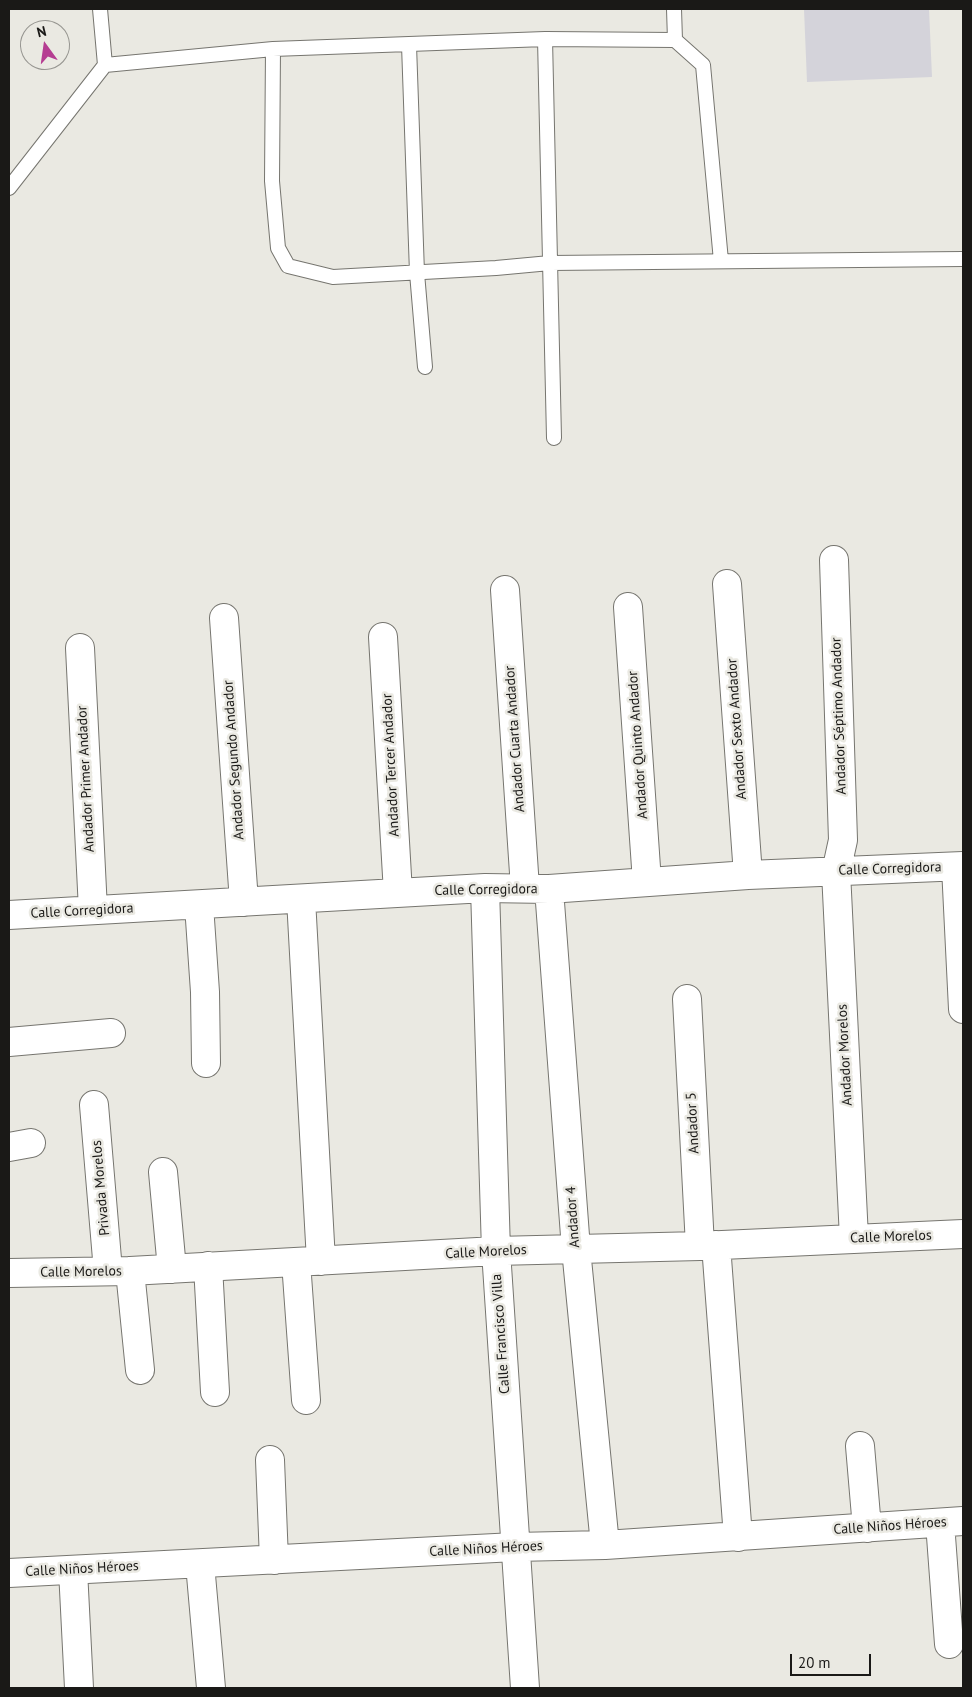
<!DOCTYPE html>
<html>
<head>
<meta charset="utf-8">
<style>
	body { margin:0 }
	#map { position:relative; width:972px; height:1697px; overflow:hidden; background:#eae9e2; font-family:"PT Sans",sans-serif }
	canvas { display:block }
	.frame { position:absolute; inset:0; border:10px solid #1a1917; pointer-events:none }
	.north { position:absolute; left:20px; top:20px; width:50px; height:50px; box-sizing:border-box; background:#eae9e2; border:1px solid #979691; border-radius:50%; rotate:346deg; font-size:14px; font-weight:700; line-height:20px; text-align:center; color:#1a1917 }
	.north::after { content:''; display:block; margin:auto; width:18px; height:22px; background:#b53d92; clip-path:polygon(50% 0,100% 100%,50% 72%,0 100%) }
	.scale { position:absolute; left:790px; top:1654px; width:81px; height:22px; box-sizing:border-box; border:2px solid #1a1917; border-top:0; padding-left:6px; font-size:15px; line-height:18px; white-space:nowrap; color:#1a1917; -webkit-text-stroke:4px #eae9e2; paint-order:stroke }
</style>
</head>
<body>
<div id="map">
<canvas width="972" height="1697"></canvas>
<div class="frame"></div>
<div class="north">N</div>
<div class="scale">20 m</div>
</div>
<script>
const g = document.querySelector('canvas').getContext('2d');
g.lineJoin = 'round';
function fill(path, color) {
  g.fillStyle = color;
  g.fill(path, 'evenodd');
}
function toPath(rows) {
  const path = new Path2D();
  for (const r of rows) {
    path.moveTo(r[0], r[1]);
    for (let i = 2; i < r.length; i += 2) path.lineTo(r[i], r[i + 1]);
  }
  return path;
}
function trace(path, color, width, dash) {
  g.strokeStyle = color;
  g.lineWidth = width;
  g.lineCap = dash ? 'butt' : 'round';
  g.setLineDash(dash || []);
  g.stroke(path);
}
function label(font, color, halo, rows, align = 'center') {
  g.font = font + ' "PT Sans",sans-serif';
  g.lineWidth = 5;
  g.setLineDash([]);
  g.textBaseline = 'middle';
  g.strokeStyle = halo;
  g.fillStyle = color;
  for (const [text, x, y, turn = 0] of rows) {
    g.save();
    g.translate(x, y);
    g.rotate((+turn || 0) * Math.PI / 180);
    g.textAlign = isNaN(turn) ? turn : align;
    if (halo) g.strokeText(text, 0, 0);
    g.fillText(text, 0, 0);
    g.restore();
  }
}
fill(toPath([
	[804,9,929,9,932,77,807,82]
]), '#d4d3da');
const service = toPath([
	[100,9,105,65],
	[674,9,675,40],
	[545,39,554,438],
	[409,45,417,273,425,367],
	[273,49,272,181,278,248,288,266,333,277,496,268,550,263,963,259],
	[9,188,105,65,273,49,545,39,675,40,703,65,721,261]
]);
const minor = toPath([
	[834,560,843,840,836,872,854,1238],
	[727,584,748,875],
	[505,590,525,888],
	[628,607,647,882],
	[224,618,244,902],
	[383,637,398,893],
	[80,648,93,910],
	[956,867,963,1009],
	[485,888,496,1251,525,1688],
	[549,889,576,1249,605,1545],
	[301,899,321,1261],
	[199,905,205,992,206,1063],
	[9,915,485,888,549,889,748,875,963,866],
	[687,999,700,1246],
	[9,1042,111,1033],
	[94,1105,108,1271],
	[9,1147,31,1143],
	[163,1172,172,1269],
	[716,1245,738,1537],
	[296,1262,306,1400],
	[208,1266,215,1392],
	[130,1271,140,1370],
	[9,1273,130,1271,496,1251,700,1246,963,1234],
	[860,1446,867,1528],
	[270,1460,274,1560],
	[940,1523,949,1644],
	[200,1564,211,1688],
	[73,1570,79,1688],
	[9,1573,515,1547,605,1545,963,1521]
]);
trace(service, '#76756f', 16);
trace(minor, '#76756f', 30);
trace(service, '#fff', 14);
trace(minor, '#fff', 28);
label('14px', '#1a1917', '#eae9e2', [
	["Andador Séptimo Andador",839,716,-92],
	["Andador Sexto Andador",737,729,-94],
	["Andador Cuarta Andador",515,739,-94],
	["Andador Quinto Andador",638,745,-94],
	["Andador Segundo Andador",234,760,-94],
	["Andador Tercer Andador",391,765,-93],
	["Andador Primer Andador",86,779,-93],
	["Calle Corregidora",890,869,-2],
	["Calle Corregidora",486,890,-1],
	["Calle Corregidora",82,911,-3],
	["Andador Morelos",845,1055,-93],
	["Andador 5",693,1123,-93],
	["Privada Morelos",101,1188,-95],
	["Andador 4",573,1217,-94],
	["Calle Morelos",891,1237,-2],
	["Calle Morelos",486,1252,-3],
	["Calle Morelos",81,1272,-1],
	["Calle Francisco Villa",501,1334,-94],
	["Calle Niños Héroes",890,1526,-4],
	["Calle Niños Héroes",486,1549,-3],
	["Calle Niños Héroes",82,1569,-3]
]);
</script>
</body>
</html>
